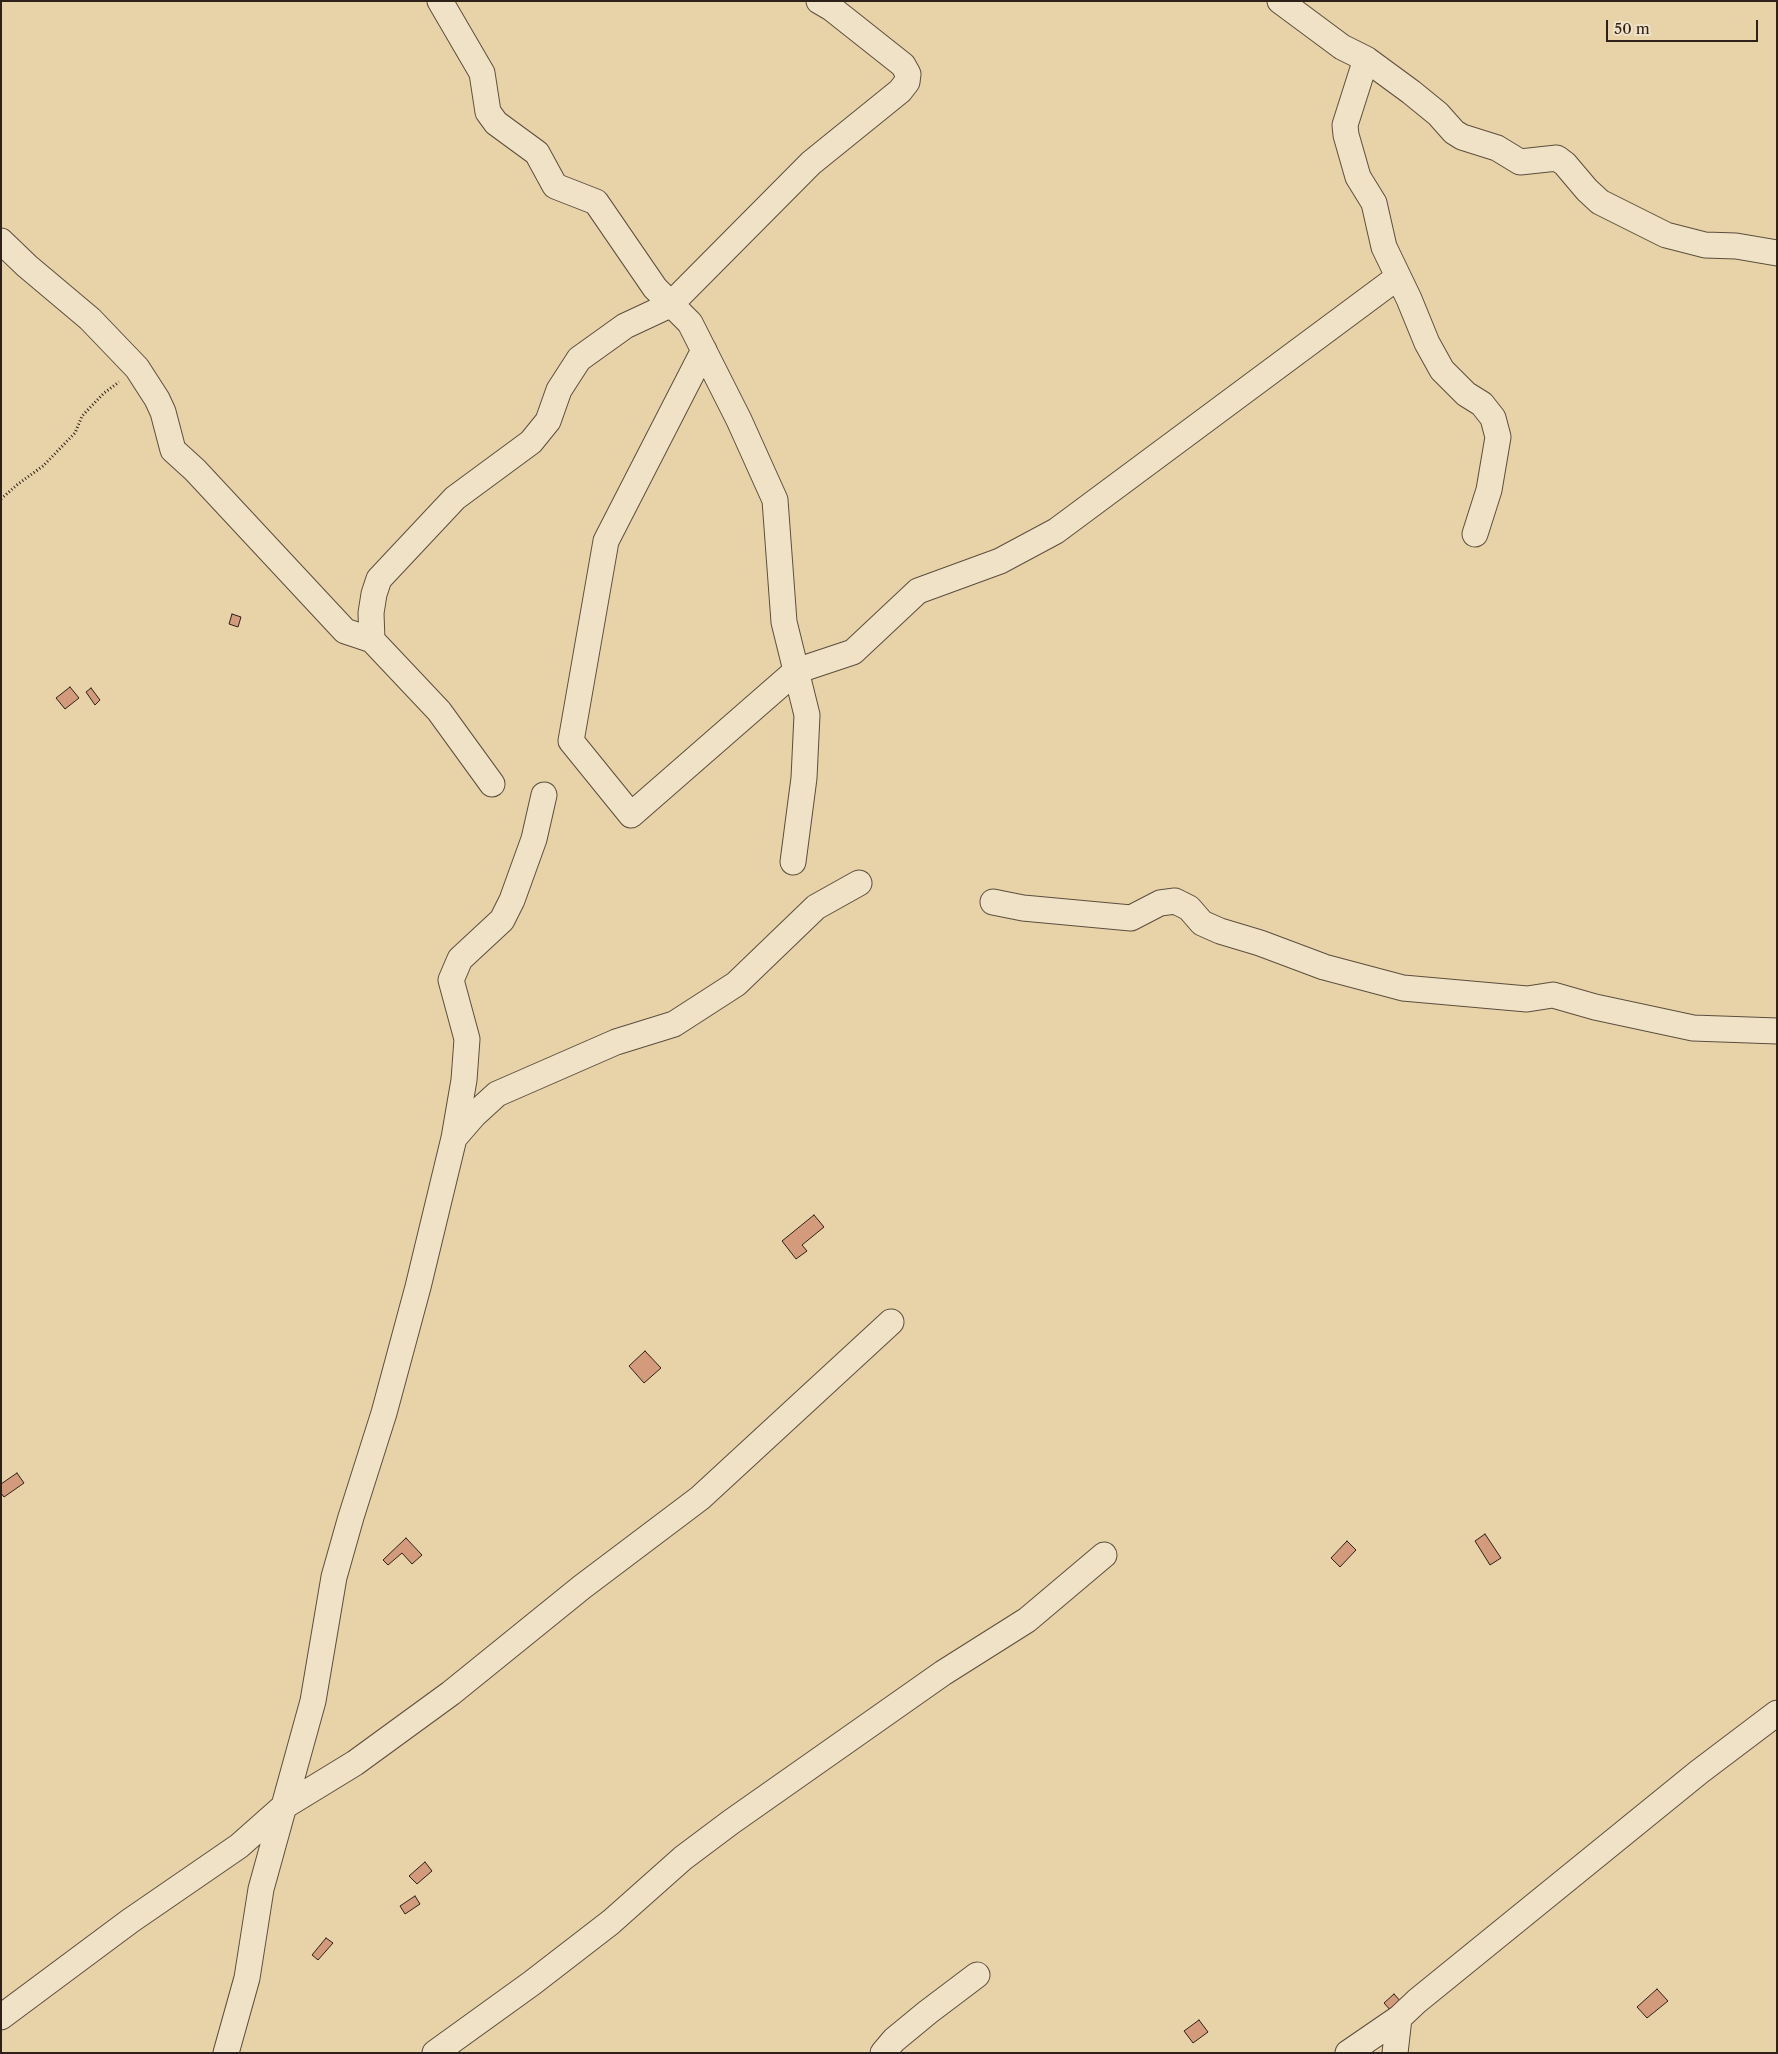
<!DOCTYPE html>
<html>
<head>
<meta charset="utf-8">
<style>
	body { margin:0 }
	#map { position:relative; width:1778px; height:2054px; overflow:hidden; background:#e8d3a9; font-family:"Libre Caslon Text",serif }
	canvas { display:block }
	.frame { position:absolute; inset:0; border:2px solid #2d2119; pointer-events:none }
	.scale { position:absolute; left:1606px; top:20px; width:152px; height:22px; box-sizing:border-box; border:2px solid #2d2119; border-top:0; padding-left:6px; font-size:15px; line-height:18px; white-space:nowrap; color:#2d2119; -webkit-text-stroke:4px #f0e2c7; paint-order:stroke }
</style>
</head>
<body>
<div id="map">
<canvas width="1778" height="2054"></canvas>
<div class="frame"></div>
<div class="scale">50 m</div>
</div>
<script>
const g = document.querySelector('canvas').getContext('2d');
g.lineJoin = 'round';
function fill(path, color) {
  g.fillStyle = color;
  g.fill(path, 'evenodd');
}
function toPath(rows) {
  const path = new Path2D();
  for (const r of rows) {
    path.moveTo(r[0], r[1]);
    for (let i = 2; i < r.length; i += 2) path.lineTo(r[i], r[i + 1]);
  }
  return path;
}
function trace(path, color, width, dash) {
  g.strokeStyle = color;
  g.lineWidth = width;
  g.lineCap = dash ? 'butt' : 'round';
  g.setLineDash(dash || []);
  g.stroke(path);
}
const building = toPath([
	[232,614,241,617,238,627,229,624,232,614],
	[70,687,79,698,65,709,56,698,70,687],
	[91,688,100,700,95,705,86,692,91,688],
	[814,1215,824,1227,802,1245,807,1251,796,1259,782,1241,814,1215],
	[645,1351,661,1368,644,1383,629,1366,645,1351],
	[17,1473,24,1483,4,1497,1,1493,1,1484,17,1473],
	[1485,1534,1501,1558,1490,1565,1475,1541,1485,1534],
	[406,1538,422,1555,412,1564,402,1553,388,1565,383,1560,406,1538],
	[1347,1541,1356,1550,1340,1567,1331,1558,1347,1541],
	[425,1862,432,1871,417,1884,409,1876,425,1862],
	[415,1896,420,1904,405,1914,400,1906,415,1896],
	[326,1938,333,1943,318,1960,312,1955,326,1938],
	[1657,1989,1668,2001,1647,2018,1637,2007,1657,1989],
	[1394,1994,1402,2003,1392,2012,1384,2003,1394,1994],
	[1199,2020,1208,2032,1193,2043,1184,2031,1199,2020]
]);
fill(building, '#d39b7c');
trace(building, '#2d2119', 1);
const street = toPath([
	[440,1,482,73,488,112,496,123,537,153,555,186,596,202,655,288,690,323,739,420,775,500,784,622,807,715,804,778,793,862],
	[1280,1,1342,47,1366,59,1411,92,1438,114,1454,132,1462,137,1497,148,1520,162,1557,158,1565,164,1587,190,1600,202,1666,235,1705,245,1736,246,1777,253],
	[1366,59,1345,125,1346,135,1358,177,1374,203,1384,247,1409,299,1427,343,1442,370,1466,394,1482,404,1493,418,1498,437,1489,490,1475,534],
	[1,241,27,266,90,319,137,368,157,399,163,412,173,450,195,470,345,631,372,640,439,711,492,784],
	[704,350,606,541,571,741,631,815,796,671,853,652,918,591,1000,561,1056,531,1398,277],
	[372,640,371,613,374,594,379,579,455,498,531,442,548,421,559,390,579,359,625,326,670,305,811,163,900,91,907,82,908,74,903,65,831,8,819,1],
	[993,902,1023,908,1131,918,1160,903,1175,901,1189,908,1202,923,1220,931,1260,943,1324,967,1403,988,1527,999,1553,995,1595,1007,1693,1028,1777,1031],
	[455,1137,474,1115,497,1094,616,1042,674,1024,736,984,816,907,859,883],
	[1,2017,130,1921,239,1846,283,1807,355,1763,451,1693,582,1587,700,1498,891,1322],
	[226,2053,247,1978,261,1889,313,1701,334,1577,351,1517,384,1413,418,1287,454,1138,464,1080,467,1039,451,980,460,959,502,920,512,900,534,839,544,795],
	[435,2053,532,1983,611,1922,683,1858,731,1822,943,1673,1027,1620,1104,1555],
	[883,2053,894,2040,928,2012,977,1975],
	[1348,2053,1399,2018],
	[1395,2053,1399,2018,1417,2001,1699,1772,1777,1713]
]);
trace(street, '#5c4e3d', 27);
trace(toPath([
	[1,499,18,484,43,466,75,433,82,416,104,393,119,382]
]), '#2d2119', 3, [1, 2.5]);
trace(street, '#f0e2c7', 25);
</script>
</body>
</html>
